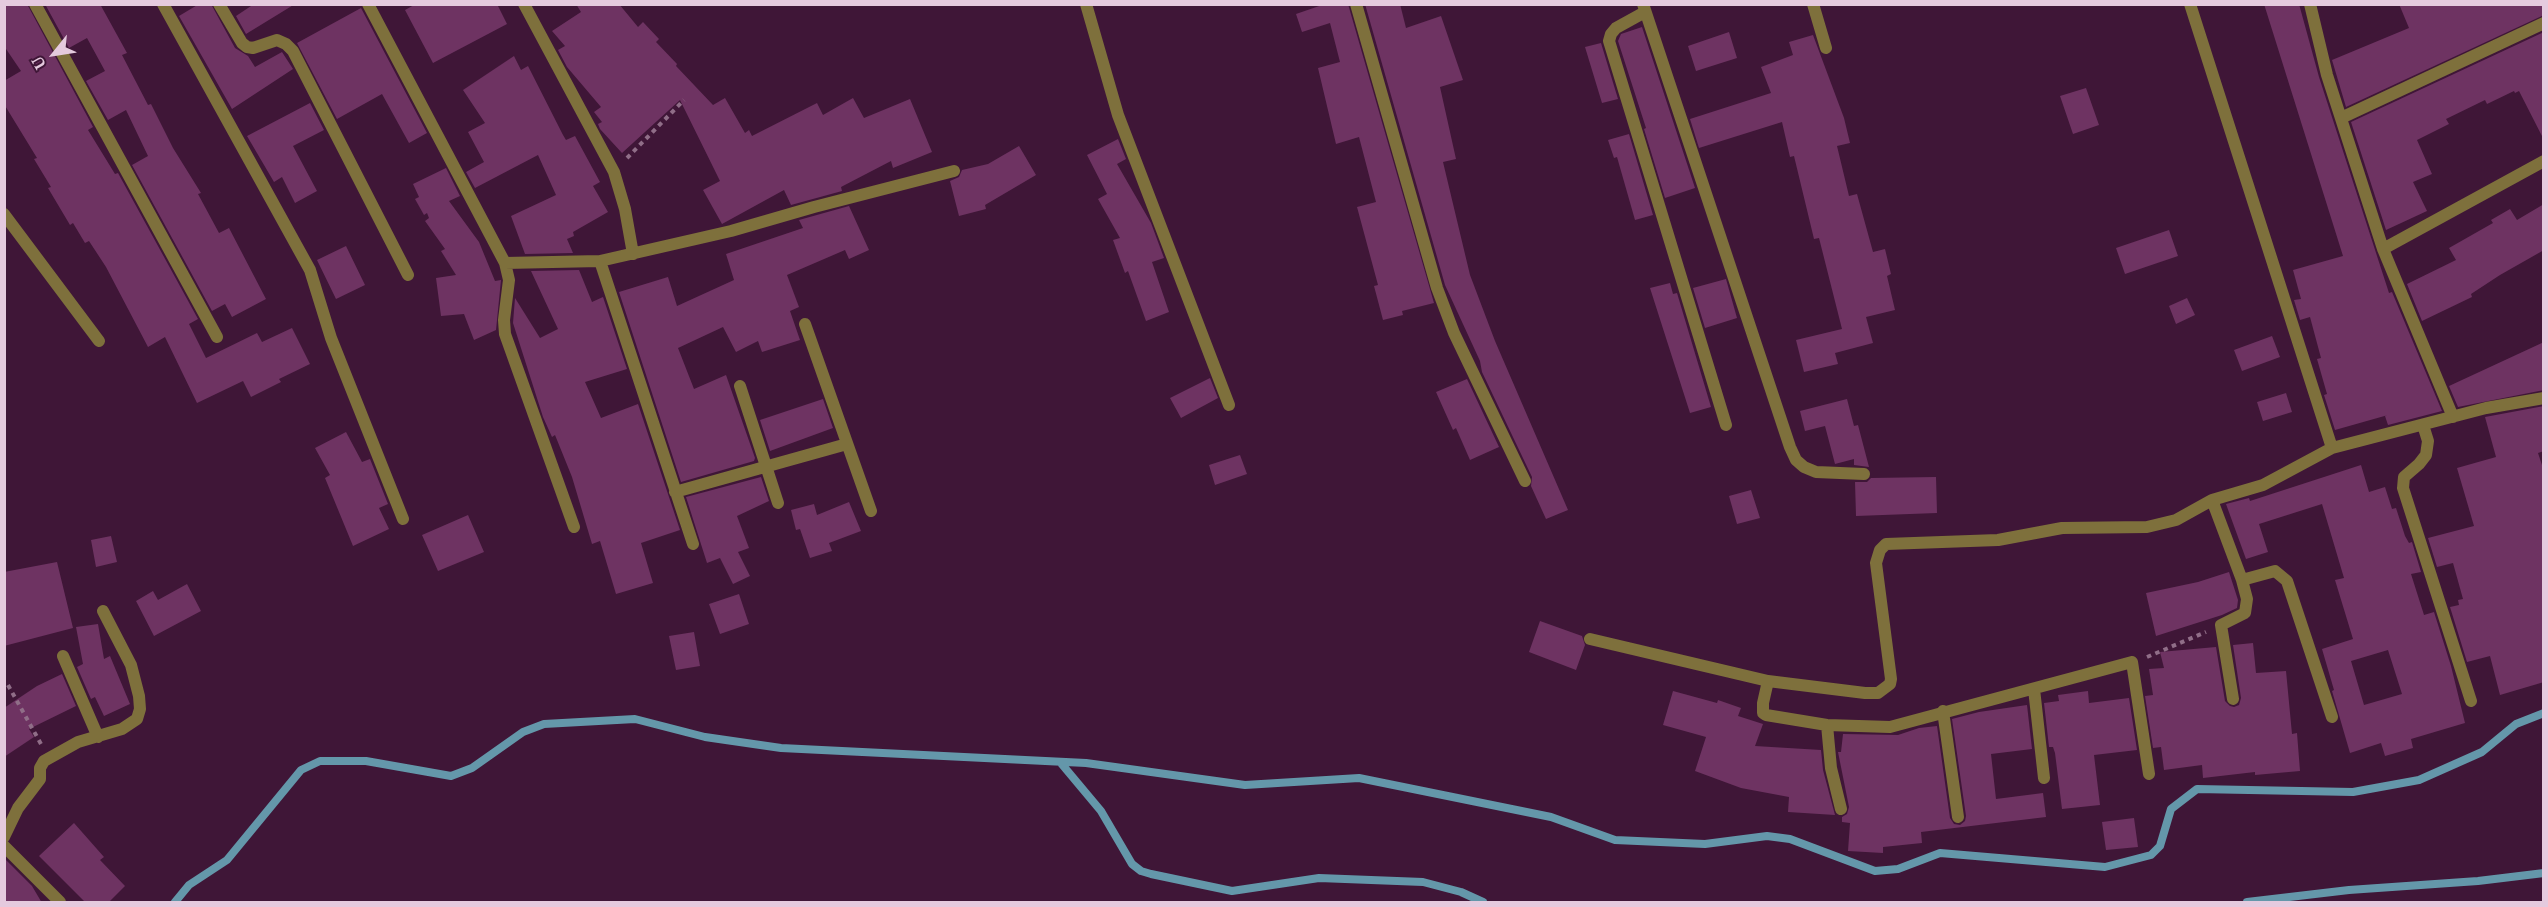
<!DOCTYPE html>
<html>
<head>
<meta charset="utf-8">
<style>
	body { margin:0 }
	#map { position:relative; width:2548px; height:907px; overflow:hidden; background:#3f1637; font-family:"PT Serif",serif }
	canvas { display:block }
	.frame { position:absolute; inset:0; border:6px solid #e5cade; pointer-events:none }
	.north { position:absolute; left:24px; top:24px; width:60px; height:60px; -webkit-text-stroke:4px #3f1637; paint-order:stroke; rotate:240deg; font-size:16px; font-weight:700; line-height:24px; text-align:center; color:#e5cade }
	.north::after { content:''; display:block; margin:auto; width:21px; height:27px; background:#e5cade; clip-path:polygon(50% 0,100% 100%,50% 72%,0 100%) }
</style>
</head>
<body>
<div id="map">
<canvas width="2548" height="907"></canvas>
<div class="frame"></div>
<div class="north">U</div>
</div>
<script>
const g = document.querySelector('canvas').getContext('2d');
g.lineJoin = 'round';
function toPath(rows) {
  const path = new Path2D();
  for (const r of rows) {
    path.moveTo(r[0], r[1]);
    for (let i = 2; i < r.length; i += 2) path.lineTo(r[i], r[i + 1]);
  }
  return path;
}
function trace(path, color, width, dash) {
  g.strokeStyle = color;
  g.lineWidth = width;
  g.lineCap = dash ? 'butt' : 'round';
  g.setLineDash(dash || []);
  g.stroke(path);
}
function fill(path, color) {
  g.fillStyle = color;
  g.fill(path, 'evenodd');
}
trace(toPath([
	[1060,762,1101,811,1132,864,1141,871,1151,874,1232,891,1319,878,1423,882,1461,892,1483,902],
	[175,902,189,885,227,860,301,770,320,761,366,761,451,776,472,768,523,732,544,724,635,719,705,737,781,748,1086,763,1245,785,1359,778,1551,817,1615,840,1705,844,1767,836,1790,839,1875,871,1898,869,1940,853,2105,867,2151,855,2160,846,2171,809,2197,789,2353,792,2419,780,2482,752,2516,724,2544,713],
	[2247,902,2349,890,2478,881,2544,873]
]), '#6497aa', 8);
fill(toPath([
	[4,4,27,4,93,127,88,130,115,174,118,173,198,319,189,324,206,358,257,333,262,342,292,328,310,364,279,379,281,382,251,397,243,381,197,403,165,337,148,347,106,267,89,241,85,243,73,223,70,225,48,188,51,187,34,159,37,158,4,104,4,81,21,71,4,46],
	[45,4,100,4,127,53,122,55,148,105,151,104,173,148,201,193,198,194,219,233,229,228,266,299,232,317,225,304,212,311,132,165,148,156,126,110,108,120,86,81,105,71,87,38,69,48],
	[199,4,211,4,235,48,248,56,255,67,282,52,293,69,232,109,179,16],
	[254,4,295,4,246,34,236,16],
	[416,4,497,4,507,24,433,63,405,10],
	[576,4,619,4,638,27,643,22,659,39,656,42,677,64,676,66,713,105,725,98,745,133,749,130,752,136,817,103,823,115,853,98,864,118,910,99,932,152,893,168,891,161,841,187,842,191,791,205,784,190,722,224,703,190,720,181,680,100,622,153,600,129,598,124,602,122,594,112,601,107,567,67,558,50,565,46,552,31,581,12],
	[1325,4,1348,4,1434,303,1402,311,1403,315,1383,320,1374,286,1378,285,1357,207,1376,202,1359,137,1336,144,1318,68,1340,62,1330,23,1302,32,1296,14],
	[1365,4,1400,4,1406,28,1441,16,1463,80,1440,87,1456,159,1443,162,1470,275,1495,341,1568,510,1546,519,1531,486,1532,477,1482,372,1480,361,1445,285],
	[2264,4,2299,4,2319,77,2389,293,2392,292,2442,411,2388,425,2385,416,2388,415,2335,430,2324,395,2327,394,2317,359,2321,358,2310,317,2300,320,2294,300,2301,299,2293,270,2343,256],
	[2399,4,2544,4,2544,15,2346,107,2332,60,2409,28],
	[361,8,427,133,409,143,382,94,337,119,297,43],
	[1642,27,1695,188,1665,198,1644,129,1646,128,1618,41,1621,34],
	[1729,32,1737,58,1696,71,1688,46],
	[2544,32,2544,140,2519,91,2515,93,2514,91,2487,104,2485,100,2446,119,2449,124,2417,140,2432,174,2413,182,2427,211,2386,230,2351,122],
	[1813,35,1844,118,1850,143,1837,146,1849,196,1857,194,1873,252,1885,249,1891,274,1887,276,1895,310,1866,317,1873,343,1835,353,1838,364,1804,372,1796,340,1842,329,1819,238,1814,239,1794,156,1790,157,1782,122,1699,148,1690,119,1771,93,1761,67,1793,55,1789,42],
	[1601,43,1618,99,1602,103,1585,47],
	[514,56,521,70,528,66,563,135,566,140,575,136,600,182,593,186,608,212,573,232,574,236,567,239,573,253,525,254,511,216,556,195,538,155,475,188,466,172,484,162,468,132,485,123,463,90],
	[2086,88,2099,125,2073,134,2060,96],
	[310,103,324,130,293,146,317,191,295,203,282,177,274,182,247,136],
	[1629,134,1653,215,1635,220,1617,157,1614,158,1608,140],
	[1118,139,1126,159,1117,164,1151,223,1164,258,1152,262,1169,312,1146,321,1128,271,1125,273,1113,240,1120,238,1098,199,1107,194,1087,155],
	[1019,146,1036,175,985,205,986,209,959,216,950,181,959,177,962,170,988,164],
	[446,168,460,196,449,201,479,242,495,281,501,280,496,330,474,340,464,314,441,316,436,278,456,275,441,251,445,249,425,221,429,218,427,213,424,215,415,199,419,197,413,184],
	[2544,204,2544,250,2500,275,2471,294,2472,297,2422,321,2407,284,2456,260,2449,248,2493,223,2491,220,2510,209,2517,220],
	[849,206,869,250,849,259,845,250,787,275,799,307,790,311,800,340,762,352,758,341,736,352,723,327,678,348,694,389,726,375,755,458,754,461,681,482,619,292,668,277,677,306,734,280,726,254,803,228,799,220],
	[2169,230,2178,256,2125,274,2116,248],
	[346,246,365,285,336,299,317,260],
	[579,270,592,302,603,297,627,369,585,382,601,418,638,404,680,530,641,543,653,583,616,594,600,541,592,544,572,477,555,435,552,437,543,417,513,323,515,298,540,338,558,329,531,271],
	[1726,279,1737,318,1705,328,1693,288],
	[1670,283,1673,294,1677,293,1711,407,1690,413,1650,288],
	[2187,298,2195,315,2176,324,2169,306],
	[2272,336,2280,357,2242,371,2234,350],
	[2544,342,2544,390,2458,407,2449,386],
	[1210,378,1218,398,1181,418,1170,398],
	[1467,379,1499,447,1470,460,1456,428,1453,430,1436,392],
	[2286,393,2292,412,2263,421,2257,402],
	[823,399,833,428,770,451,760,420],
	[1847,399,1854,426,1858,425,1869,467,1854,465,1854,459,1835,464,1825,426,1805,431,1800,411],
	[2544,406,2544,451,2538,453,2544,471,2544,682,2500,695,2490,656,2467,662,2450,607,2459,605,2458,600,2463,599,2453,563,2437,567,2428,538,2474,526,2457,468,2496,457,2485,417],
	[346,432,362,462,370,459,388,504,379,508,389,529,353,546,325,478,330,475,315,448],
	[1240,455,1247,474,1215,485,1209,465],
	[2361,465,2369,492,2385,487,2392,509,2396,508,2405,536,2409,543,2412,542,2421,572,2411,574,2424,615,2434,612,2451,666,2465,723,2411,739,2413,748,2385,756,2381,743,2350,753,2332,691,2334,690,2322,649,2353,639,2335,580,2344,578,2322,504,2259,524,2268,552,2246,559,2226,504,2249,498,2250,501],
	[2388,650,2402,694,2364,705,2351,661],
	[761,477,769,501,737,516,749,548,738,552,750,576,733,584,720,558,707,563,686,497],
	[1936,477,1937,513,1856,516,1855,482,1867,482,1871,478],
	[1751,490,1760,518,1737,524,1729,496],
	[849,502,861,531,829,543,832,551,810,558,800,529,796,530,791,510,814,504,817,515],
	[468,515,484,552,438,571,422,535],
	[111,536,117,562,96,567,91,540],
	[57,562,73,628,4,646,4,572],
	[2229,572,2238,600,2237,608,2222,615,2156,636,2146,593,2198,582],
	[187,584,201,611,154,636,136,601,153,591,158,600],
	[739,594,749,624,720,634,709,604],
	[1540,621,1582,636,1585,645,1576,670,1529,652],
	[98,624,104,659,110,656,130,704,104,716,95,697,91,699,77,667,83,664,76,627],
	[694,632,700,666,676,670,669,636],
	[2253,643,2256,673,2286,671,2292,734,2297,733,2300,771,2255,775,2255,772,2203,778,2202,765,2164,770,2161,747,2153,748,2145,696,2153,695,2149,669,2164,668,2160,652,2216,647,2225,701,2230,706,2234,707,2239,705,2241,698,2233,645],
	[62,674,76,706,29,729,34,737,4,757,4,708,37,686],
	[1673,691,1717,703,1718,700,1741,708,1738,716,1763,724,1755,746,1821,750,1823,770,1835,815,1788,812,1789,797,1741,788,1695,771,1706,737,1663,725],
	[2088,691,2089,703,2129,698,2137,750,2094,755,2100,805,2062,809,2055,753,2053,747,2049,747,2044,703,2059,701,2058,695],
	[2027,705,2032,749,1991,754,1996,799,2043,793,2046,817,1921,832,1922,843,1883,847,1883,853,1848,851,1850,823,1842,822,1842,817,1847,814,1849,807,1838,752,1841,752,1843,734,1898,735,1919,728,1937,726,1950,818,1954,824,1960,825,1965,821,1966,816,1952,719,1979,712],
	[2134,818,2138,847,2106,850,2102,822],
	[74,823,104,857,100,860,125,886,108,903,86,903,39,856],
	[4,858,32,886,42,903,4,903]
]), '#6e3362');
trace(toPath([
	[627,158,684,100],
	[2147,657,2206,632],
	[8,685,41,744]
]), '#906e88', 4, [4.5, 4.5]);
trace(toPath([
	[35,4,217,337],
	[163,4,310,270,331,338,403,519],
	[219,4,242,43,247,47,253,48,277,40,286,44,293,51,408,275],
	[368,4,505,263,509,280,504,320,505,334,574,527],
	[524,4,614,172,625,209,633,254],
	[1086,4,1118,115,1229,405],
	[1356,4,1437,288,1454,333,1525,481],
	[1643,4,1790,447,1796,460,1804,467,1816,472,1864,474],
	[1813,4,1826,48],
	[2190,4,2332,448],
	[2310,4,2327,75,2383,249,2453,417],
	[1645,12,1616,28,1611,34,1609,41,1726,425],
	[2341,118,2544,23],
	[4,214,99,341],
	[2383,249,2544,161],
	[600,261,693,544],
	[505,263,600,261,731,231,814,207,954,171],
	[805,324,871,511],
	[740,386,778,503],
	[2423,425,2428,441,2426,455,2419,464,2404,477,2403,488,2471,701],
	[675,492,847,444],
	[2242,580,2275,571,2287,581,2332,717],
	[1590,639,1768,681],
	[63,656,98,737],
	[2034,689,2044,778],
	[2233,699,2221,625,2245,613,2247,599,2242,580,2212,500,2263,485,2332,448,2486,408,2544,398],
	[1943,711,1958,817],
	[1827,725,1831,768,1841,809],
	[2149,774,2132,662,1890,727,1827,725,1766,715,1763,713,1763,703,1768,681,1865,693,1878,693,1890,684,1891,679,1876,563,1880,550,1886,544,1998,540,2062,528,2147,527,2176,520,2212,500],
	[4,837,18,808,40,779,40,768,44,761,78,742,122,729,137,719,140,709,139,696,131,665,103,611],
	[4,846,60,902]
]), '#7e703c', 12);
</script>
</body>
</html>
